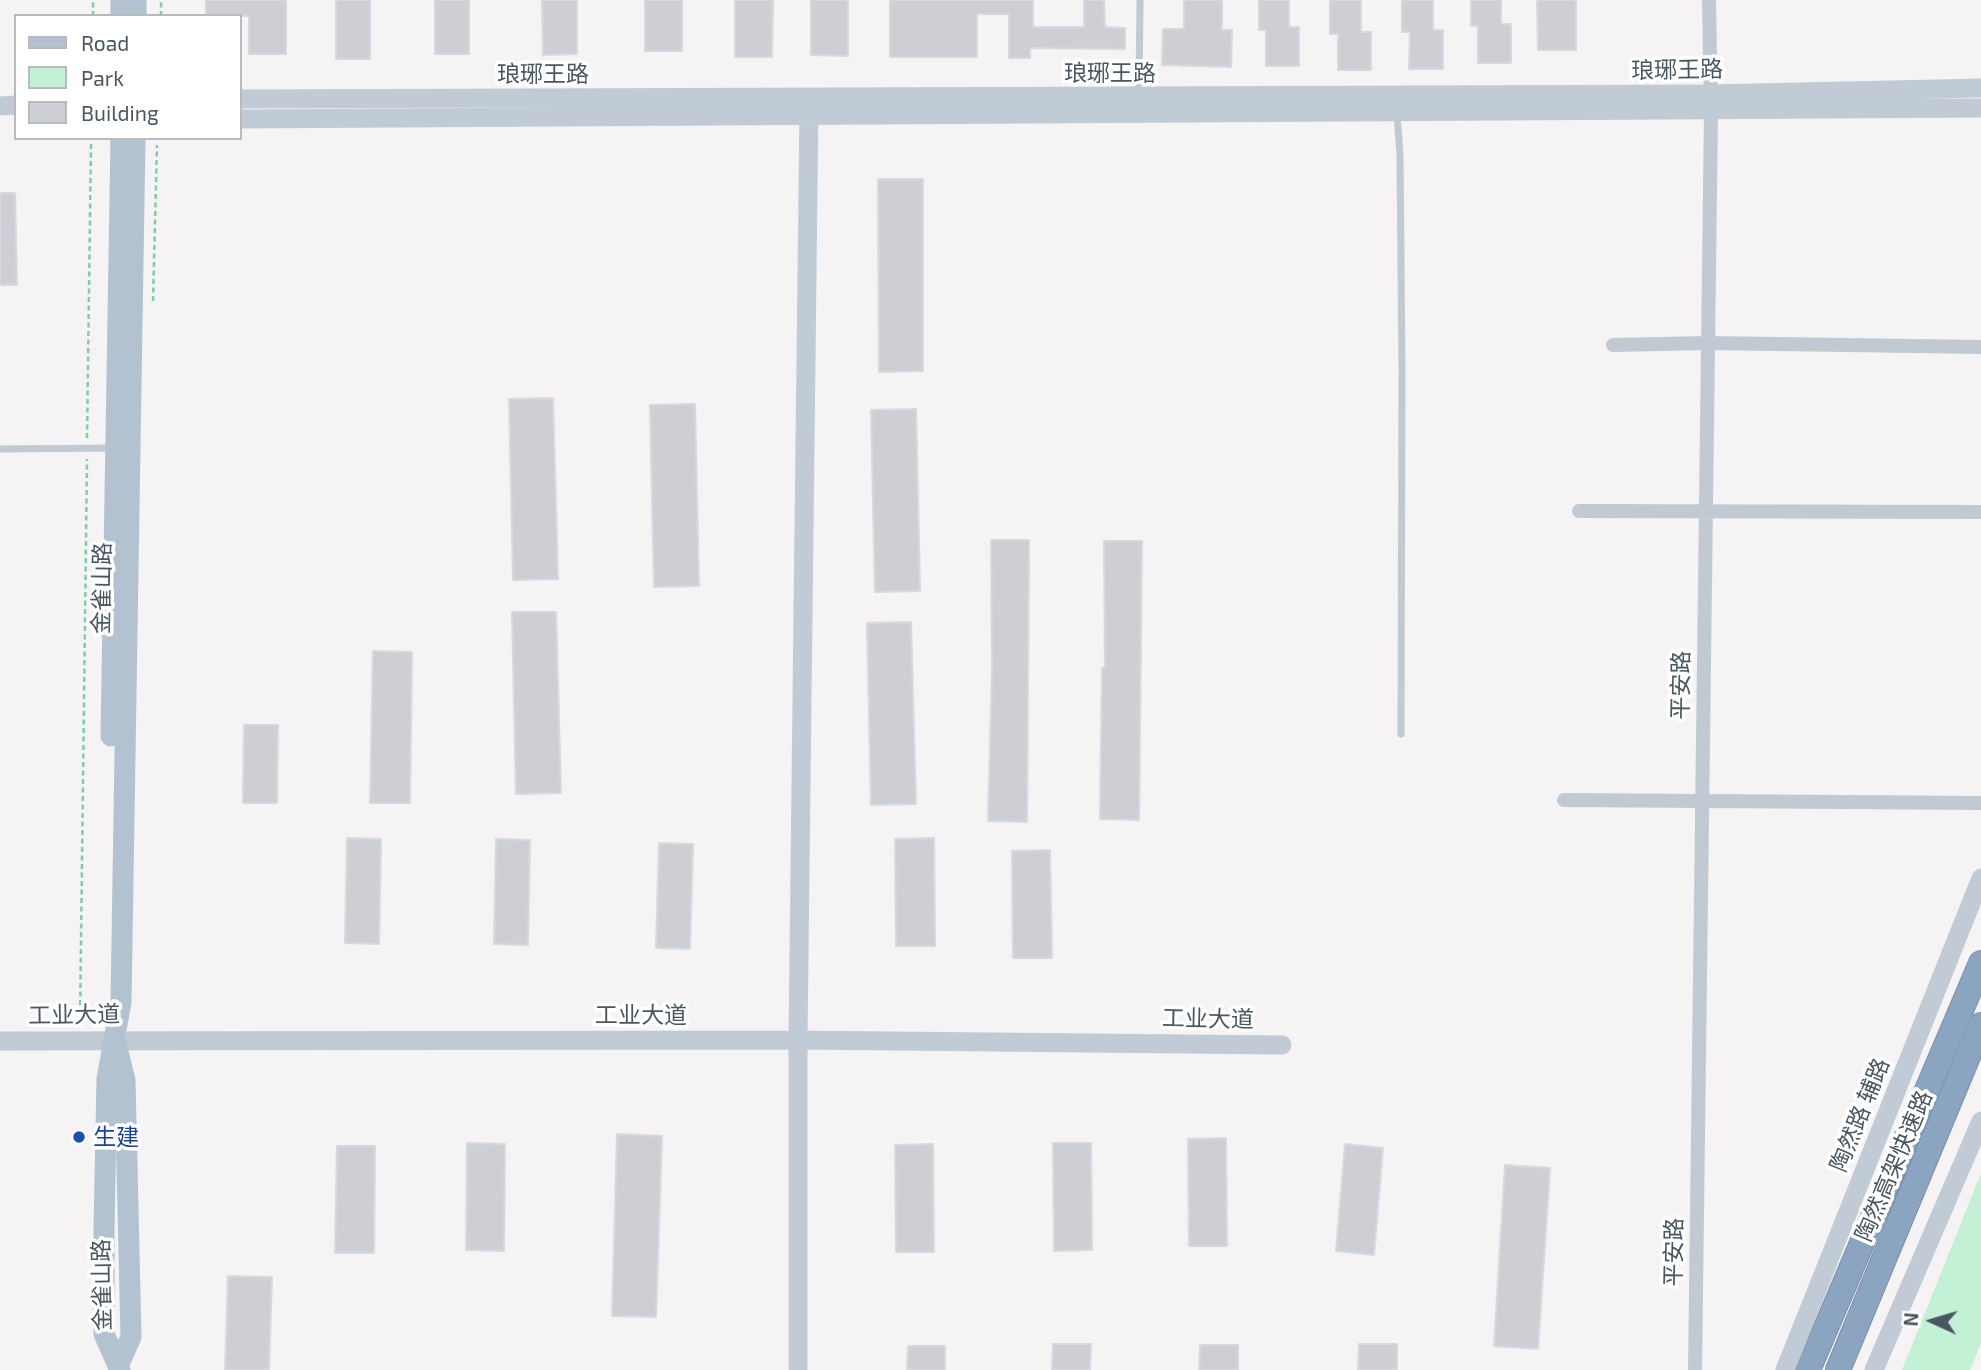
<!DOCTYPE html>
<html>
<head>
<meta charset="utf-8">
<style>
	body { margin:0 }
	#map { position:relative; width:1981px; height:1370px; overflow:hidden; background:#f5f3f3; font-family:"Exo 2",sans-serif }
	canvas { display:block }
	.legend { position:absolute; left:14px; top:14px; width:228px; height:126px; box-sizing:border-box; background:#fff; border:2px solid #b7bbc0; margin:0; padding:9px 12px; list-style:none; font-size:21px; color:#4a5661 }
	.legend li { display:flex; align-items:center; gap:14px; height:35px }
	.legend b { width:35px; border:2px solid #b7bbc0 }
	.north { position:absolute; left:1897px; top:1286px; width:70px; height:70px; -webkit-text-stroke:5px #fff; paint-order:stroke; rotate:274deg; font-size:19px; font-weight:700; line-height:28px; text-align:center; color:#4a5661 }
	.north::after { content:''; display:block; margin:auto; width:24px; height:32px; background:#4a5661; clip-path:polygon(50% 0,100% 100%,50% 72%,0 100%) }
</style>
</head>
<body>
<div id="map">
<canvas width="1981" height="1370"></canvas>
<ul class="legend">
<li><b style="height:9px;background:#b3c2d1"></b>Road</li>
<li><b style="height:19px;background:#c3f1d5"></b>Park</li>
<li><b style="height:19px;background:#cdcfd5"></b>Building</li>
</ul>
<div class="north">N</div>
</div>
<script>
const g = document.querySelector('canvas').getContext('2d');
g.lineJoin = 'round';
function fill(path, color) {
  g.fillStyle = color;
  g.fill(path, 'evenodd');
}
function toPath(rows) {
  const path = new Path2D();
  for (const r of rows) {
    path.moveTo(r[0], r[1]);
    for (let i = 2; i < r.length; i += 2) path.lineTo(r[i], r[i + 1]);
  }
  return path;
}
function trace(path, color, width, dash) {
  g.strokeStyle = color;
  g.lineWidth = width;
  g.lineCap = dash ? 'butt' : 'round';
  g.setLineDash(dash || []);
  g.stroke(path);
}
function label(font, color, halo, rows, align = 'center') {
  g.font = font + ' "Exo 2","Noto Sans SC",sans-serif';
  g.lineWidth = 7;
  g.setLineDash([]);
  g.textBaseline = 'middle';
  g.strokeStyle = halo;
  g.fillStyle = color;
  for (const [text, x, y, turn = 0] of rows) {
    g.save();
    g.translate(x, y);
    g.rotate((+turn || 0) * Math.PI / 180);
    g.textAlign = isNaN(turn) ? turn : align;
    if (halo) g.strokeText(text, 0, 0);
    g.fillText(text, 0, 0);
    g.restore();
  }
}
fill(toPath([
	[1981,1173,1981,1343,1970,1370,1902,1370]
]), '#c3f1d5');
const building = toPath([
	[206,0,286,0,286,54,249,54,249,16,206,16,206,0],
	[336,0,370,0,370,59,336,59,336,0],
	[435,0,469,0,469,54,435,54,435,0],
	[542,0,577,0,577,54,543,55,542,0],
	[645,0,682,0,682,51,645,51,645,0],
	[735,0,773,0,772,57,735,57,735,0],
	[811,0,848,0,848,56,811,55,811,0],
	[890,0,1033,0,1033,27,1084,27,1084,0,1104,0,1105,27,1125,28,1125,49,1030,48,1030,58,1009,58,1009,14,977,14,977,57,890,57,890,0],
	[1184,0,1222,0,1222,30,1232,30,1231,67,1162,65,1163,29,1184,29,1184,0],
	[1259,0,1289,0,1289,27,1299,27,1299,66,1266,66,1266,30,1259,30,1259,0],
	[1330,0,1361,0,1361,32,1371,32,1371,70,1338,70,1338,34,1330,34,1330,0],
	[1402,0,1433,0,1433,30,1443,30,1443,69,1409,69,1410,32,1402,32,1402,0],
	[1471,0,1501,0,1501,24,1511,24,1511,63,1478,63,1478,26,1471,26,1471,0],
	[1537,0,1576,0,1576,50,1538,50,1537,0],
	[878,179,923,179,923,371,879,372,878,179],
	[0,193,15,193,17,285,0,285,0,193],
	[553,398,558,579,513,580,509,399,553,398],
	[695,404,699,586,654,587,650,405,695,404],
	[916,409,920,591,875,592,871,410,916,409],
	[991,540,1029,540,1027,822,988,821,992,670,991,540],
	[1104,541,1142,541,1139,820,1100,819,1102,668,1105,668,1104,541],
	[512,612,556,612,561,793,516,794,512,612],
	[911,622,916,804,871,805,867,623,911,622],
	[373,651,412,652,410,803,370,803,373,651],
	[244,725,278,725,277,803,243,803,244,725],
	[347,838,381,839,379,944,345,943,347,838],
	[934,838,935,946,896,946,895,839,934,838],
	[496,839,530,840,528,945,494,944,496,839],
	[659,843,693,844,690,949,656,948,659,843],
	[1050,850,1052,958,1013,958,1012,851,1050,850],
	[617,1134,662,1136,656,1317,612,1316,617,1134],
	[1226,1138,1227,1246,1189,1246,1188,1139,1226,1138],
	[467,1143,505,1144,504,1251,466,1250,467,1143],
	[1053,1143,1091,1143,1092,1250,1054,1251,1053,1143],
	[933,1144,934,1252,896,1252,895,1145,933,1144],
	[1345,1144,1383,1148,1374,1255,1336,1251,1345,1144],
	[337,1146,375,1146,374,1253,335,1253,337,1146],
	[1505,1165,1550,1168,1538,1349,1494,1346,1505,1165],
	[228,1276,272,1277,269,1370,225,1370,228,1276],
	[1053,1344,1091,1344,1090,1370,1052,1370,1053,1344],
	[1359,1344,1397,1344,1397,1370,1358,1370,1359,1344],
	[1200,1345,1238,1345,1238,1370,1199,1370,1200,1345],
	[908,1346,945,1346,945,1370,907,1370,908,1346]
]);
fill(building, '#cdcfd5');
trace(building, '#d7d9de', 2);
const highway = toPath([
	[1808,1370,1981,963],
	[1838,1370,1981,1025]
]);
trace(highway, '#7690ad', 26);
trace(toPath([
	[93,16,93,0],
	[161,16,161,0],
	[153,301,157,145],
	[87,438,91,144],
	[80,1022,87,459]
]), '#7ad0a6', 2.5, [5, 3.5]);
trace(toPath([
	[1139,94,1140,0],
	[1397,114,1400,155,1402,373,1401,734],
	[0,449,115,448]
]), '#c1cad2', 7);
trace(toPath([
	[1613,345,1708,343,1981,347],
	[1579,511,1981,512],
	[1564,800,1981,803],
	[1695,1370,1711,111,1709,0]
]), '#c1cad2', 14);
trace(toPath([
	[240,99,1710,94,1981,88],
	[0,106,16,105],
	[240,119,1981,108],
	[0,1041,798,1040,1282,1045],
	[798,1370,798,1040,809,104],
	[1785,1370,1981,878],
	[1874,1370,1981,1121]
]), '#c1cbd6', 19);
trace(toPath([
	[121,16,121,0],
	[136,16,136,0],
	[111,736,121,138],
	[116,1044,125,1080,131,1337,118,1366],
	[120,1370,104,1334,104,1229,107,1079,121,1002,135,138]
]), '#b3c2d1', 21);
trace(highway, '#8ba5c1', 24);
for (const [x, y, r, color] of [
	[79,1137,7,"#1a4fb4"]
]) {
  const dot = new Path2D();
  dot.arc(x, y, r, 0, 2 * Math.PI);
  g.fillStyle = color;
  g.fill(dot);
  trace(dot, '#fff', 2.5);
}
label('23px', '#4a5661', '#fff', [
	["琅琊王路",1677,70,-1],
	["琅琊王路",1110,73],
	["琅琊王路",543,74],
	["金雀山路",102,588,-89],
	["平安路",1681,685,-89],
	["工业大道",74,1015,-1],
	["工业大道",641,1015],
	["工业大道",1208,1019,1],
	["陶然路 辅路",1860,1115,-68],
	["陶然高架快速路",1894,1166,-67],
	["平安路",1674,1252,-89],
	["金雀山路",102,1285,-91]
]);
label('23px', '#164399', '#fff', [
	["生建",93,1137]
], 'left');
</script>
</body>
</html>
